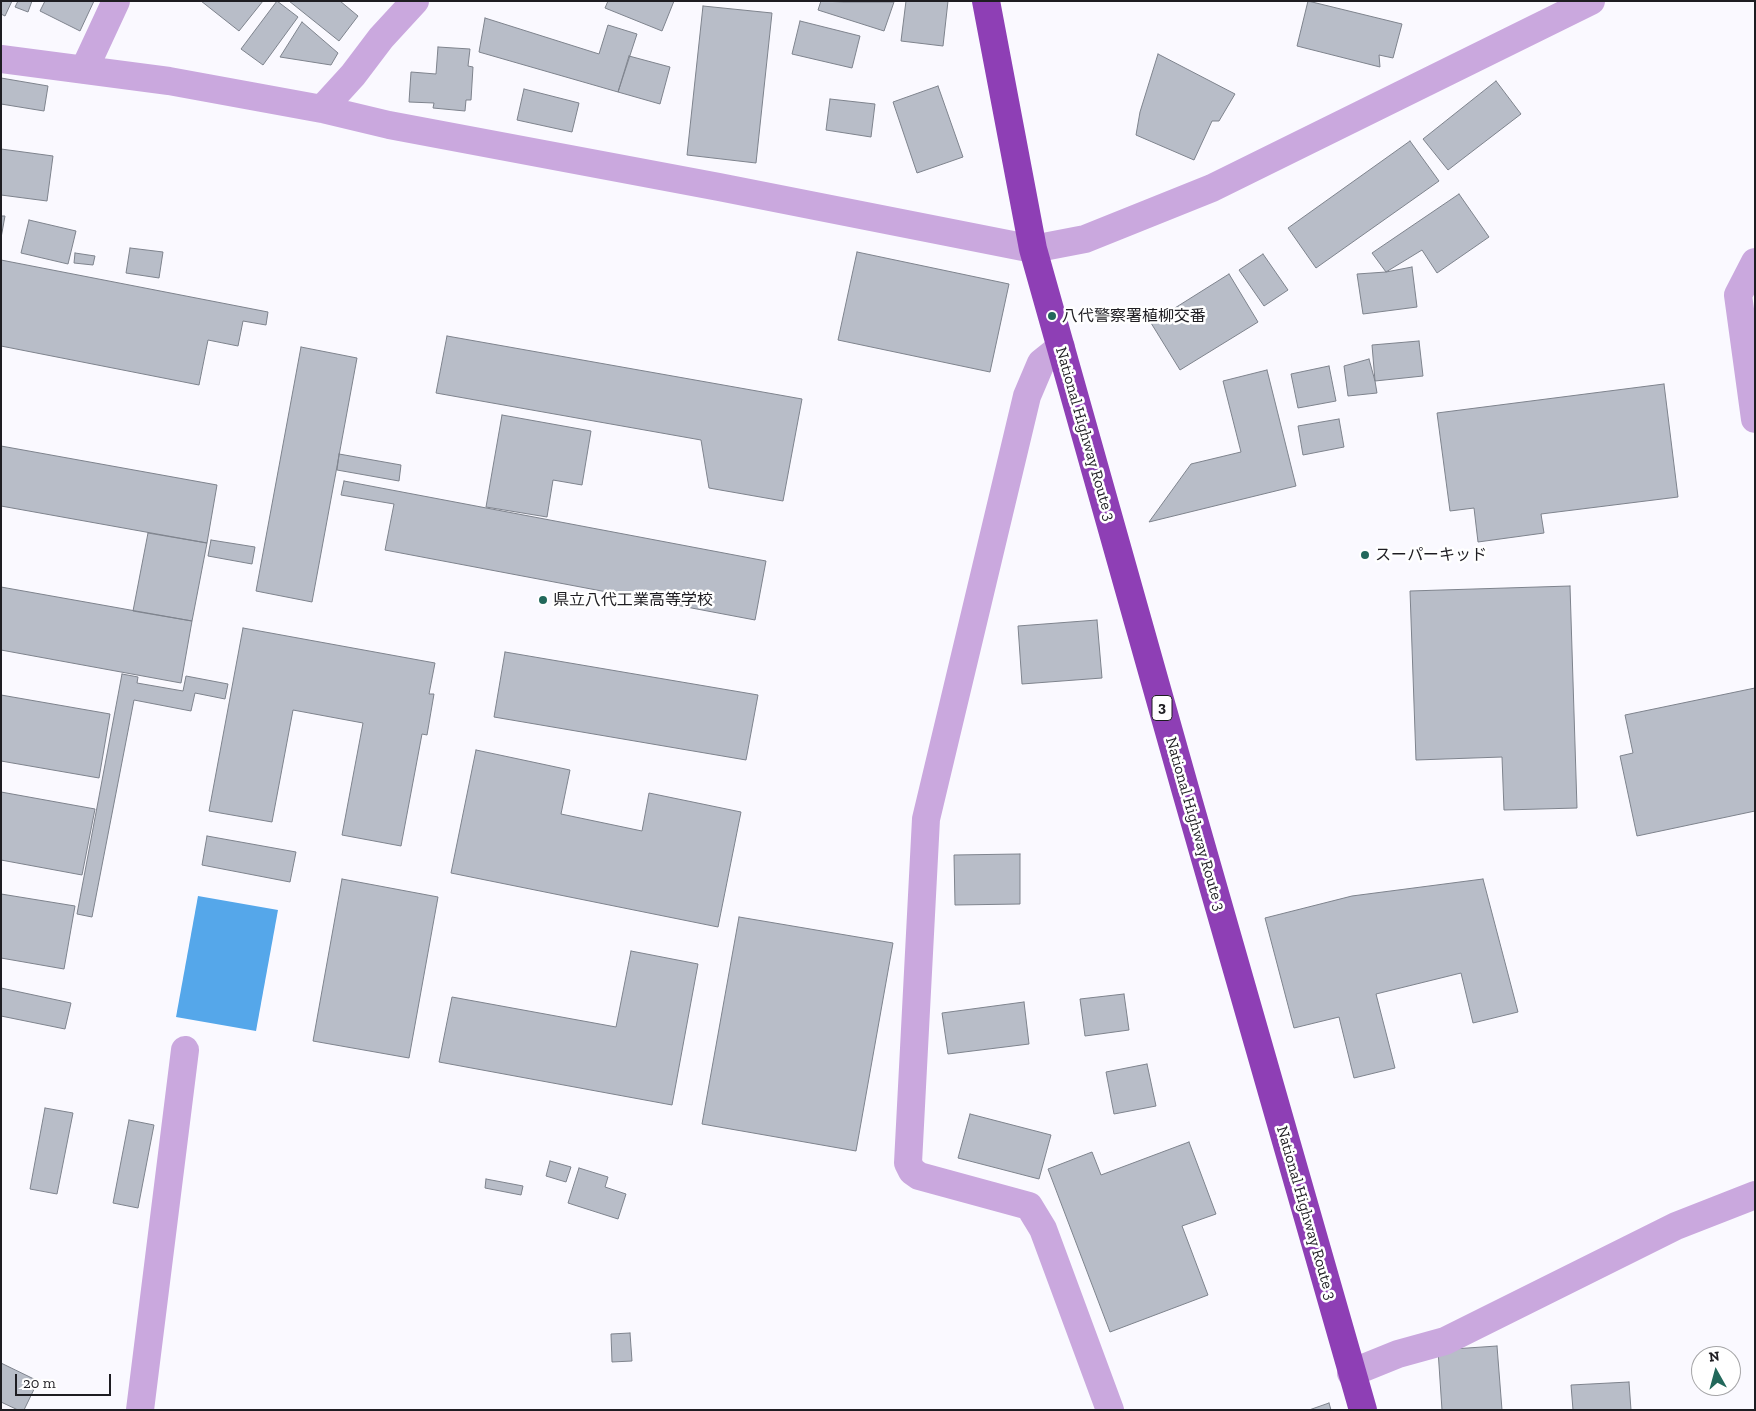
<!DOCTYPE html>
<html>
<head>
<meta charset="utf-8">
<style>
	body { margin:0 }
	#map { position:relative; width:1756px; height:1411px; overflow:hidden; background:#faf9ff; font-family:"Zilla Slab",serif }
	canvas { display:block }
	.frame { position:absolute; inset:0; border:2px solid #1e1d22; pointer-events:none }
	.north { position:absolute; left:1691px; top:1346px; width:50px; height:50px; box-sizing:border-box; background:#fff; border:1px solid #a5a5a7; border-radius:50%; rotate:353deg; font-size:14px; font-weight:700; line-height:20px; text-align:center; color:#1e1d22 }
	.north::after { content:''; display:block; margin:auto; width:18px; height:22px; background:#22685b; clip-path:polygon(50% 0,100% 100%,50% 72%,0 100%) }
	.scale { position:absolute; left:15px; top:1374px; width:96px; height:22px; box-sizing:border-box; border:2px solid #1e1d22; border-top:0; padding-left:6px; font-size:15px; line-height:18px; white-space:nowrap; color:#1e1d22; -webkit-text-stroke:4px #fff; paint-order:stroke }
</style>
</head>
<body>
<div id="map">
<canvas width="1756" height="1411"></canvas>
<div class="frame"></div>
<div class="north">N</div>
<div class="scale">20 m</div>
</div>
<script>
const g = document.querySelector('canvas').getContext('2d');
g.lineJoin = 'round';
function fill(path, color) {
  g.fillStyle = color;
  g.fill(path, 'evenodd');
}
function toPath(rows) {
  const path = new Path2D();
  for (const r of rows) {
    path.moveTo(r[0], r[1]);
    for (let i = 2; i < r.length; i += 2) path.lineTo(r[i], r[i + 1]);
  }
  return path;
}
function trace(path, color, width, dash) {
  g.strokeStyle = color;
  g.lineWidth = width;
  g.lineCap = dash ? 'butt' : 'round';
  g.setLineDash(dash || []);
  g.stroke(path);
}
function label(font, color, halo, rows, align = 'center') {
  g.font = font + ' "Zilla Slab","Noto Sans JP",serif';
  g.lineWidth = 5;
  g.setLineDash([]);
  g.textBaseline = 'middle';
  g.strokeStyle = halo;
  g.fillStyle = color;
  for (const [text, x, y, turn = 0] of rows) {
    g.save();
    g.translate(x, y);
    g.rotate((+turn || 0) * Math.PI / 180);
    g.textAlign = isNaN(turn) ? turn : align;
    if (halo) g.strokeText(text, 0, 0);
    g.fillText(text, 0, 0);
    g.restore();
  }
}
fill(toPath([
	[198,896,278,910,256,1031,176,1017]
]), '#55a7ea');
const building = toPath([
	[1,1,12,1,5,16,1,14,1,1],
	[18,1,32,1,28,12,15,7,18,1],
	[45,1,94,1,80,31,40,11,45,1],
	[201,1,263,1,239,31,201,1],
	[277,1,298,17,263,65,241,49,277,1],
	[289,1,340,1,358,16,339,41,289,1],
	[608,1,674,1,662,31,605,8,608,1],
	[821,1,844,2,894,2,884,31,818,10,821,1],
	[906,1,948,1,943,46,901,41,906,1],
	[1308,1,1402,24,1393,58,1379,55,1380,67,1297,46,1308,1],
	[703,6,772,13,756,163,687,155,703,6],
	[485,18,599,54,608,25,637,34,618,92,479,52,485,18],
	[800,21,860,36,852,68,792,54,800,21],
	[302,22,338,53,331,65,280,57,302,22],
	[438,47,470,49,468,66,473,67,471,100,466,100,465,111,433,108,434,103,409,102,411,72,436,74,438,47],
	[1158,54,1235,94,1219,121,1212,121,1194,160,1136,135,1140,112,1158,54],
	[629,56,670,67,660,104,618,92,629,56],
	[1,78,48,86,44,111,1,104,1,78],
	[1496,81,1521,114,1448,170,1423,139,1496,81],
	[938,86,963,157,917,173,893,102,938,86],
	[524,89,579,103,572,132,517,120,524,89],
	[830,99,875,104,871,137,826,130,830,99],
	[1410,141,1439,181,1316,268,1288,228,1410,141],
	[1,149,53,156,47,201,1,195,1,149],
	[1459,194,1489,237,1437,273,1422,250,1386,272,1372,253,1459,194],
	[1,216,5,216,1,238,1,216],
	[29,220,76,231,68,264,21,253,29,220],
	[130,248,163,252,159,278,126,273,130,248],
	[857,252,1009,284,990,372,838,340,857,252],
	[75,253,95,256,93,265,74,263,75,253],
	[1263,254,1288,290,1264,306,1239,270,1263,254],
	[1,260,268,312,266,325,243,321,238,346,208,340,199,385,1,346,1,260],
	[1412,267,1417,307,1363,314,1357,274,1386,272,1412,267],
	[1229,274,1258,322,1180,370,1151,323,1229,274],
	[447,336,802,399,783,501,709,488,701,440,436,393,447,336],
	[1419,341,1423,376,1375,381,1372,345,1419,341],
	[301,347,357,358,312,602,256,591,301,347],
	[1369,359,1375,381,1377,393,1348,396,1344,366,1369,359],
	[1329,366,1336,401,1298,408,1291,374,1329,366],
	[1267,370,1296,486,1149,522,1191,464,1241,452,1223,381,1267,370],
	[1664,384,1678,497,1541,514,1544,533,1478,542,1474,508,1450,511,1437,413,1664,384],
	[502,415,591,431,582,485,553,480,547,517,486,507,502,415],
	[1339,419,1344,447,1303,455,1298,426,1339,419],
	[1,446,217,485,207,543,1,506,1,446],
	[339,454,401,465,399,481,337,470,339,454],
	[344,481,766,561,755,620,385,550,394,504,341,495,344,481],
	[148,533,207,543,192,621,133,611,148,533],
	[211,540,255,547,252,564,208,556,211,540],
	[1570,586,1577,808,1504,810,1502,757,1416,760,1410,591,1570,586],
	[1,587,192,621,181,683,1,650,1,587],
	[1097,620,1102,678,1022,684,1018,626,1097,620],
	[243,628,435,663,429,694,434,694,427,735,422,734,401,846,342,835,363,723,293,710,272,822,209,811,243,628],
	[505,652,758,695,746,760,494,717,505,652],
	[122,674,138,677,137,683,183,691,186,676,228,684,225,699,195,693,191,711,134,700,92,917,77,914,122,674],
	[1755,688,1755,811,1637,836,1620,756,1633,753,1625,715,1755,688],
	[1,695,110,714,99,778,1,761,1,695],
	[476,750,570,770,561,814,642,831,649,793,741,812,718,927,451,873,476,750],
	[1,792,95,809,82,875,1,860,1,792],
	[207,836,296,852,290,882,202,865,207,836],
	[1020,854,1020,904,955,905,954,855,1020,854],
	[342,879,438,897,409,1058,313,1041,342,879],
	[1483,879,1518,1012,1473,1023,1461,973,1376,994,1395,1068,1354,1078,1339,1017,1294,1028,1265,918,1352,896,1483,879],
	[1,894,75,906,64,969,1,958,1,894],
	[739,917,893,943,856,1151,702,1124,739,917],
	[631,951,698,964,672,1105,439,1062,452,997,616,1027,631,951],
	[1,988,71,1003,65,1029,1,1016,1,988],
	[1124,994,1129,1030,1085,1036,1080,999,1124,994],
	[1024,1002,1029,1044,948,1054,942,1013,1024,1002],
	[1147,1064,1156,1106,1114,1114,1106,1072,1147,1064],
	[45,1108,73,1113,57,1194,30,1189,45,1108],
	[970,1114,1051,1135,1039,1179,958,1158,970,1114],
	[129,1120,154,1125,138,1208,113,1203,129,1120],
	[1189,1142,1216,1214,1182,1226,1208,1295,1110,1332,1048,1169,1092,1152,1101,1175,1189,1142],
	[550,1161,571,1167,566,1182,546,1176,550,1161],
	[579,1168,608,1177,605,1187,626,1194,618,1219,568,1203,579,1168],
	[486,1179,523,1186,521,1195,485,1188,486,1179],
	[630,1333,632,1361,612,1362,611,1334,630,1333],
	[1497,1346,1502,1410,1442,1410,1438,1350,1497,1346],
	[1,1363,38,1381,24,1410,18,1410,1,1402,1,1363],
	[1629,1382,1631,1410,1573,1410,1571,1385,1629,1382],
	[1329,1403,1331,1410,1309,1410,1329,1403]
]);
fill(building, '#b8bdc8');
trace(building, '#7e838d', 1);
trace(toPath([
	[1,59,169,81,322,109,389,125,719,187,1033,249,1085,239,1212,188,1591,1],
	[84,70,116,1],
	[322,109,353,75,381,38,415,1],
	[1755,262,1738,295,1755,419],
	[1061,347,1041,363,1027,396,926,819,908,1163,912,1171,919,1176,1029,1206,1043,1229,1110,1410],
	[1351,1373,1398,1354,1445,1341,1676,1226,1755,1195],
	[140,1410,185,1050]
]), '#caa8de', 28);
trace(toPath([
	[986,1,1033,249,1186,792,1363,1410]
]), '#8e3fb5', 28);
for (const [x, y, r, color] of [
	[1052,316,5,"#22685b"],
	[1365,555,5,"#22685b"],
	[543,600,5,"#22685b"]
]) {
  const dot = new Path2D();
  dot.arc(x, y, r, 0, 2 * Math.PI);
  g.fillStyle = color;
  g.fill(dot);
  trace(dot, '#fff', 2);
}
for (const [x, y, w] of [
	[1162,708,20]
]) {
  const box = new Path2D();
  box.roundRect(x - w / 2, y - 12.5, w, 25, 4);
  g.fillStyle = '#fff';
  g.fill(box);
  trace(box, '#1e1d22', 1);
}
label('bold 15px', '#1e1d22', null, [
	["3",1162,708]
]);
label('16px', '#1e1d22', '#fff', [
	["八代警察署植柳交番",1062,316],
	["スーパーキッド",1375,555],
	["県立八代工業高等学校",553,600]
], 'left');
label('16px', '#1e1d22', '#fff', [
	["National Highway Route 3",1085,434,74],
	["National Highway Route 3",1195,824,74],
	["National Highway Route 3",1306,1213,74]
]);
</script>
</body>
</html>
